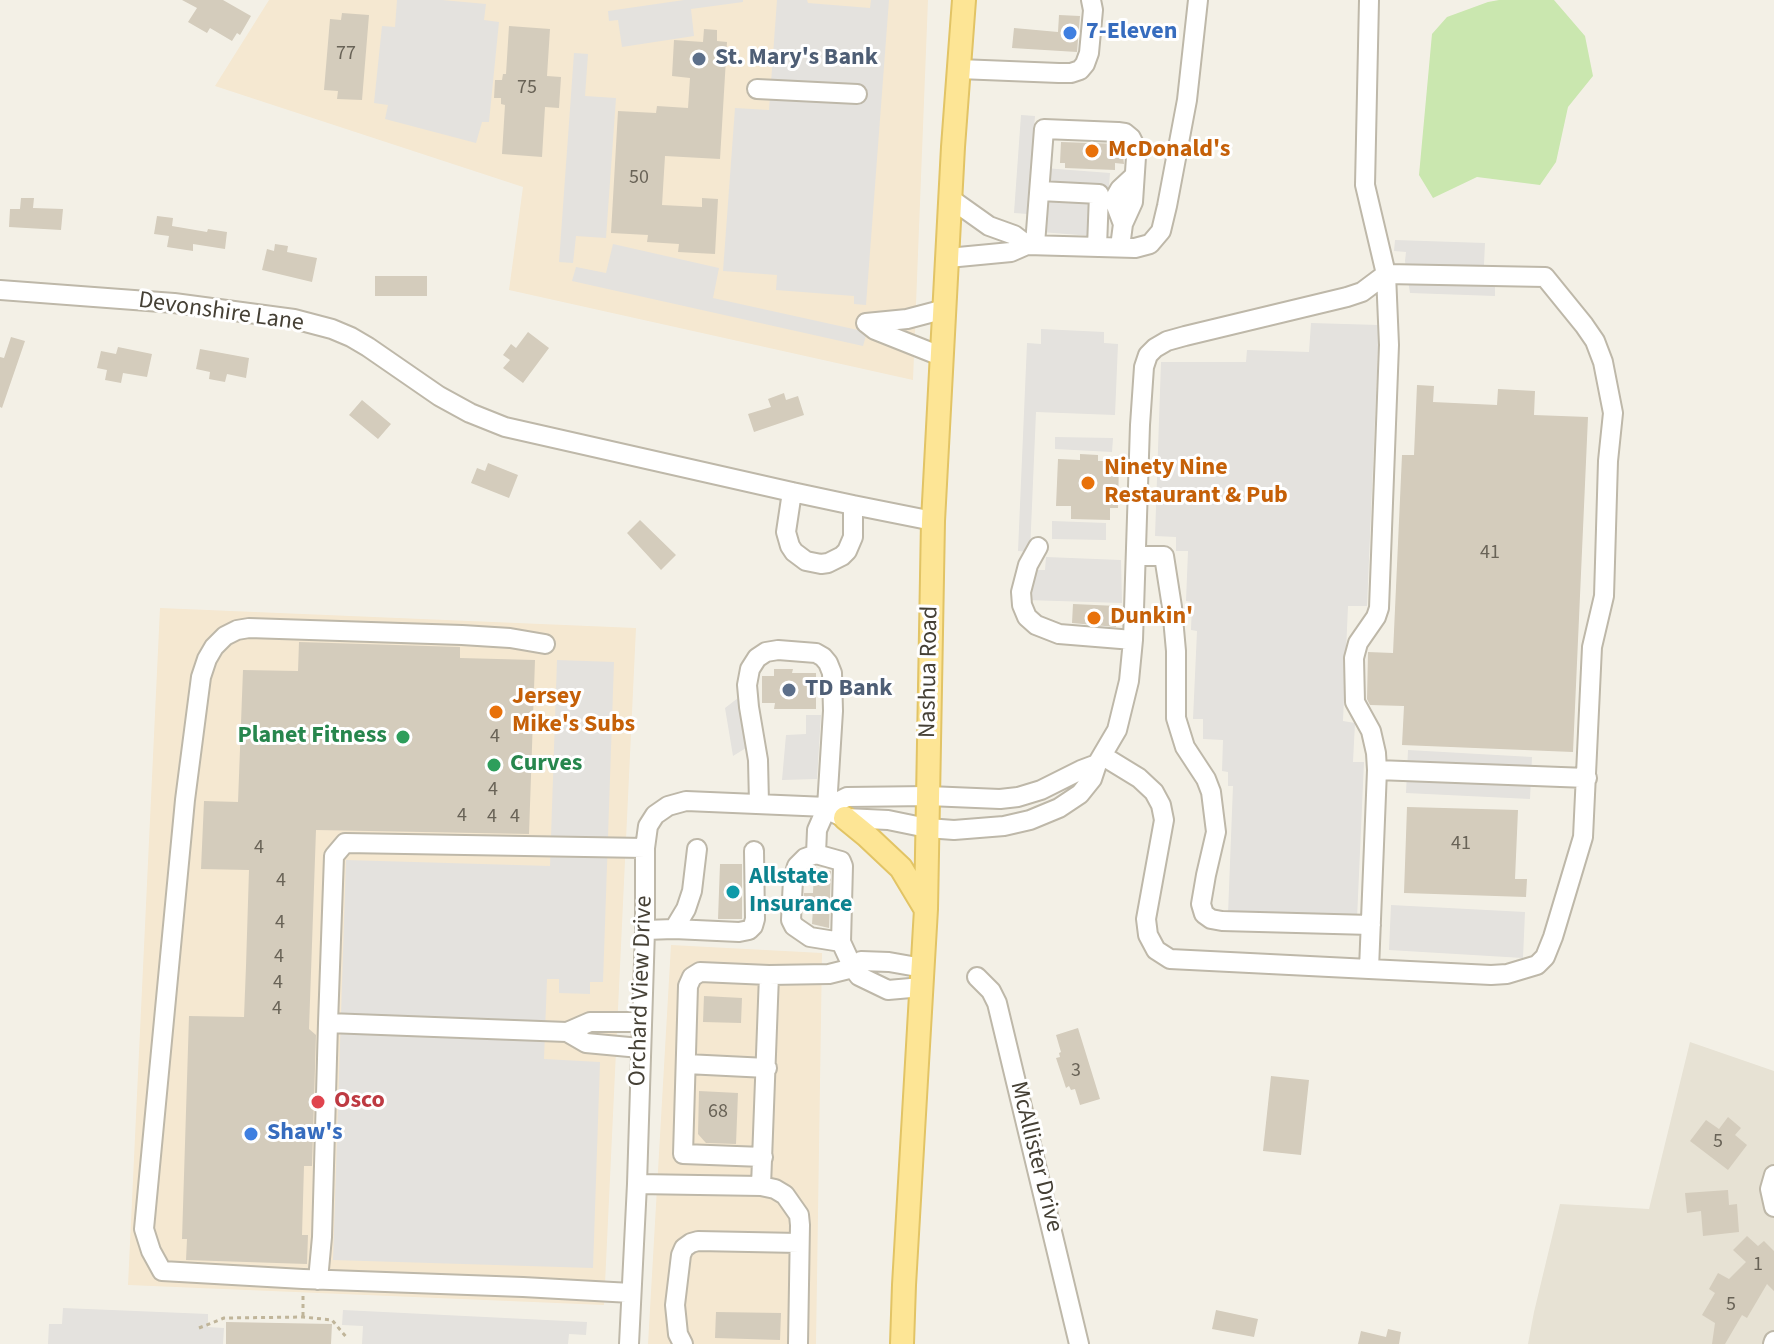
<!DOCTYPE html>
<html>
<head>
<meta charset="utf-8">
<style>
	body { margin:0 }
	canvas { display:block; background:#f3f0e6 }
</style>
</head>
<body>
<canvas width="1774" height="1344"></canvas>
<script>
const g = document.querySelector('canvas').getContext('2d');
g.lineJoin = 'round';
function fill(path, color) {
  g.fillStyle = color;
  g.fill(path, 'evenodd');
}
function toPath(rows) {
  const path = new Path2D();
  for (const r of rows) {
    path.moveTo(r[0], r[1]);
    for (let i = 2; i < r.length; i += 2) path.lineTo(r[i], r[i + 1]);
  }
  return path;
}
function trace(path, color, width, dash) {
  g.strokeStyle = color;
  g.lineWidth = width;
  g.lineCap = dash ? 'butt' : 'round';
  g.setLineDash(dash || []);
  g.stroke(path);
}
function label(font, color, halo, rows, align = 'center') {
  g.font = font + ' "Source Sans 3",sans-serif';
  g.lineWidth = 6;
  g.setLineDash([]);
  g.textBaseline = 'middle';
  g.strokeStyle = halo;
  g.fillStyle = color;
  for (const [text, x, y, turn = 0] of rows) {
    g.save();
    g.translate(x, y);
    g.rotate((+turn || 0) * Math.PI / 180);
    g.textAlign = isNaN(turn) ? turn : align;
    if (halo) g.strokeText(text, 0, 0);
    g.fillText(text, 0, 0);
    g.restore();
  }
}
fill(toPath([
	[1690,1042,1774,1071,1774,1344,1528,1344,1534,1312,1560,1204,1649,1209]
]), '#e7e2d4');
fill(toPath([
	[269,0,928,0,913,380,509,290,523,187,215,86],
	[160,608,636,628,604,1305,128,1285],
	[671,945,822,953,816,1344,648,1344]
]), '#f5e8d1');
fill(toPath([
	[1499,0,1554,0,1585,36,1593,76,1568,107,1556,162,1540,185,1477,177,1433,198,1419,175,1432,34,1447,17,1488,2]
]), '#cae7af');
fill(toPath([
	[397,0,442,0,486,4,484,20,499,22,489,122,482,122,476,143,385,119,388,105,374,103,382,26,395,27],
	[684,0,743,0,743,2,691,9,694,36,622,47,618,20,609,21,608,11],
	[777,0,807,0,808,3,870,8,871,0,889,0,866,305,854,304,854,296,776,290,777,275,723,271,735,108,769,110],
	[574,53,588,54,585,96,616,98,606,238,576,236,573,263,559,262],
	[1021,115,1035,116,1031,167,1110,173,1105,237,1041,232,1042,215,1014,213],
	[1395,240,1485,243,1483,285,1495,286,1495,296,1410,293,1405,261,1406,252,1394,251],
	[613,244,719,268,713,298,867,332,863,346,572,281,576,267,606,273],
	[1311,323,1379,325,1367,606,1348,606,1343,721,1355,723,1353,762,1364,762,1357,919,1228,914,1233,786,1228,786,1228,772,1222,771,1223,740,1203,739,1203,719,1193,719,1197,631,1191,630,1192,602,1186,601,1188,551,1176,551,1176,537,1155,536,1161,362,1246,362,1247,350,1309,352],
	[1041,329,1104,332,1104,343,1118,344,1115,415,1036,412,1030,552,1018,551,1027,343,1041,344],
	[1055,437,1113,438,1112,452,1055,449],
	[1052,521,1106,523,1106,540,1052,539],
	[1046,557,1121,560,1122,603,1026,600,1031,570,1045,570],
	[557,660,614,662,603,982,590,982,590,994,559,993,559,979,547,979,544,1059,600,1062,593,1268,333,1260,346,860,550,866],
	[738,698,746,748,733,756,725,708],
	[806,715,821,715,817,779,782,780,786,735,806,734],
	[1408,750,1532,757,1530,799,1406,793],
	[1391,905,1525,912,1523,958,1389,950],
	[63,1308,208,1314,208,1327,224,1328,223,1344,48,1344,49,1324,62,1324],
	[343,1310,587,1322,586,1335,569,1334,568,1344,362,1344,363,1326,342,1325]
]), '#e4e2de');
fill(toPath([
	[182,0,223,0,251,16,240,35,237,33,232,41,210,28,207,33,188,22,197,8],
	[342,13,369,15,362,100,337,99,338,91,324,90,330,19,341,20],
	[1059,15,1080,16,1077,52,1012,48,1014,28,1058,32],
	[509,26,550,29,547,76,561,77,559,108,545,107,542,157,502,154,505,105,501,104,501,98,494,98,495,80,502,80,503,74,506,74],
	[704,29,717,30,717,41,727,42,720,159,665,156,662,205,702,207,702,198,718,199,715,254,678,252,679,244,647,242,648,235,611,233,618,111,656,113,657,106,688,108,690,78,672,76,674,40,703,42],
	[1061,142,1120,144,1122,148,1124,164,1115,163,1115,170,1065,168,1065,163,1060,163],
	[21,198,34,198,33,208,63,209,61,230,9,227,10,209,20,209],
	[157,216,173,218,172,226,207,232,208,229,227,232,225,249,193,244,193,251,167,247,169,236,154,234],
	[275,244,288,246,287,252,317,258,312,282,262,270,267,249,274,251],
	[375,276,427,276,427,296,375,296],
	[528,332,549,348,523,383,503,368,510,360,503,355,511,344,516,348],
	[11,337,25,341,2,408,0,407,0,357,4,358],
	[118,347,152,354,147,377,123,373,121,383,105,380,107,370,97,368,101,351,116,354],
	[200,349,249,358,246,378,227,374,225,382,209,379,210,372,196,369],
	[1417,385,1434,386,1433,402,1497,405,1498,389,1535,391,1534,415,1588,417,1573,752,1402,745,1404,706,1370,705,1367,699,1368,652,1393,653,1402,455,1414,455],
	[784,393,786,400,798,396,804,415,754,432,748,414,771,407,768,399],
	[362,400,391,424,378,439,349,415],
	[1080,454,1098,455,1098,461,1119,461,1118,508,1110,508,1110,520,1071,519,1071,506,1056,506,1058,459,1080,460],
	[488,463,518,475,509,498,471,483,477,468,485,471],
	[640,520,676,555,661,570,627,533],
	[1073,604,1117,606,1116,627,1072,623],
	[299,642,460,647,460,658,535,660,529,834,316,830,309,1029,316,1035,312,1166,304,1166,302,1235,308,1235,307,1264,186,1260,187,1239,182,1239,189,1016,244,1017,246,966,249,870,201,869,204,801,238,802,243,670,298,671],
	[774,669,793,669,792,673,816,673,816,709,774,709,775,703,762,703,762,676,774,676],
	[1407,807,1518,810,1515,879,1527,879,1526,897,1404,893],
	[720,864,742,864,742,919,718,919],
	[814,869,831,871,829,928,812,924,813,909,804,909,804,893,813,893],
	[704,996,742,998,741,1023,703,1022],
	[1078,1028,1100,1099,1080,1105,1075,1089,1071,1090,1069,1086,1066,1088,1056,1058,1060,1057,1059,1053,1061,1052,1056,1035],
	[1271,1076,1309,1080,1301,1155,1263,1151],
	[699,1091,738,1093,736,1144,706,1143,698,1134],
	[1728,1117,1741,1128,1735,1135,1747,1145,1728,1170,1690,1141,1706,1120,1719,1129],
	[1728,1190,1729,1205,1737,1204,1739,1232,1703,1236,1701,1211,1687,1213,1685,1193],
	[1747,1236,1758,1246,1764,1241,1774,1251,1774,1291,1767,1284,1747,1318,1742,1315,1725,1344,1712,1344,1715,1323,1702,1315,1715,1293,1709,1289,1718,1273,1729,1279,1746,1262,1733,1250],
	[1216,1310,1258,1319,1254,1337,1212,1329],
	[716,1312,781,1313,780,1340,715,1338],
	[226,1322,332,1324,331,1344,226,1344],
	[1388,1329,1401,1332,1399,1344,1358,1344,1361,1331,1386,1337]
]), '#d4ccbc');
const minor = toPath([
	[959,69,1059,73,1071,73,1080,70,1085,64,1089,53,1093,10,1091,0],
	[757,89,857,94],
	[1040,191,1099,194,1097,247],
	[951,199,989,226,1014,235,1027,245],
	[1123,224,1115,203,1116,196,1120,189,1134,176],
	[1035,244,1044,129,1118,132,1125,133,1131,138,1134,144,1136,157,1133,202,1123,224,1120,247],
	[948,258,1011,252,1027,245,1135,248,1150,244,1161,231,1167,206,1187,100,1198,0],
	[0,290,174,303,294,319,332,329,351,337,368,347,439,396,470,413,505,427,792,492,853,505,853,537,847,551,842,556,828,563,821,564,806,561,794,552,790,546,786,532,792,492],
	[866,323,875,330,943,357],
	[866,323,907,319,945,309],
	[853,505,933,521],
	[1038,547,1028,565,1021,592,1022,605,1027,617,1036,625,1059,634,1133,640],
	[1136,556,1164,556,1172,607,1176,651,1176,718,1185,747,1206,779,1211,792,1216,832,1206,875,1201,904,1204,914,1211,919,1222,921,1371,925],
	[545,644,510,638,462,635,249,628,237,630,225,636,214,647,207,659,201,677,185,800,144,1229,151,1251,162,1271,303,1279,523,1287,631,1293],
	[1103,756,1139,778,1154,792,1161,805,1164,820,1146,919,1148,935,1156,950,1170,959,1369,969,1377,770,1376,753,1371,731,1355,702,1354,658,1358,643,1376,617,1379,608,1389,345,1386,274,1545,277,1584,325,1595,341,1603,362,1613,413,1608,461,1604,596,1592,647,1583,837,1553,937,1545,957,1537,965,1507,974,1491,975,1369,969],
	[1377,770,1587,778],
	[759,803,758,760,749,707,747,685,750,669,757,658,766,652,778,650,816,653,823,657,828,663,832,673,833,711,827,807,817,830,816,854,805,858,797,866,793,879,791,920,794,926,810,937,841,942,853,968,859,976,888,990,922,987],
	[827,807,834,813,845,818,888,820,927,828,954,830,1004,826,1030,820,1059,808,1080,794,1092,779,1097,764,1117,730,1129,681,1133,640,1140,425,1144,367,1148,355,1155,348,1167,341,1185,336,1347,297,1362,292,1386,274,1365,185,1369,0],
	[816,854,841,861,843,866,841,942],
	[674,929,686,909,692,891,697,849],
	[645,930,674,929,739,932,749,930,753,926,755,919,754,851],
	[977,977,991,991,997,1003,1079,1344],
	[567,1032,328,1023,334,856,345,843,645,848],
	[640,1048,586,1043,567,1032,590,1022,641,1022],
	[686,1064,767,1068],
	[763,1157,683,1154,688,986,692,977,700,972,769,975,829,974,853,968,861,961,889,962,923,968],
	[1774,1175,1770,1189,1774,1207],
	[637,1184,761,1186,775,1189,785,1195,799,1215,800,1225,798,1344],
	[761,1186,769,975],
	[318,1280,322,1237,328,1023],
	[629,1344,637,1184,645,930,645,848,648,826,655,815,668,806,686,801,827,807,847,797,928,796,1000,799,1018,797,1041,790,1081,770,1097,764],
	[683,1344,678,1334,675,1305,681,1255,684,1248,691,1243,698,1241,799,1243],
	[1773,1344,1774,1341]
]);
const major = toPath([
	[845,818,867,836,901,868,925,908],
	[902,1344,904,1285,926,909,933,521,953,147,964,0]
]);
trace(minor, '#beb8a9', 22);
trace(major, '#e2c465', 26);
trace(toPath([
	[303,1296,303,1317],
	[199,1328,224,1318,303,1317,332,1320,347,1338]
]), '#c0b59a', 3, [4, 4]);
trace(minor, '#fff', 18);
trace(major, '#fde595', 22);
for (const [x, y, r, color] of [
	[1070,33,8,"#3f7fe0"],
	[699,59,8,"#5c6f8a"],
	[1092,151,8,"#e8710a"],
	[1088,483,8,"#e8710a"],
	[1094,618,8,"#e8710a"],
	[789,690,8,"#5c6f8a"],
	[496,712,8,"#e8710a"],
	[403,737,8,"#2e9e5b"],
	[494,765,8,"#2e9e5b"],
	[733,892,8,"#0f9aa8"],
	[318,1102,8,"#e0444e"],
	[251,1134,8,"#3f7fe0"]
]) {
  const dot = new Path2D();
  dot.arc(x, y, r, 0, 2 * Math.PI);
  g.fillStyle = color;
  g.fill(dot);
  trace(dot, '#fff', 3);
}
label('20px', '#696357', null, [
	["77",346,55],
	["75",527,89],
	["50",639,179],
	["41",1490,554],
	["4",495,738],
	["4",493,791],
	["4",462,817],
	["4",492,818],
	["4",515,818],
	["41",1461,845],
	["4",259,849],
	["4",281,882],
	["4",280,924],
	["4",279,958],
	["4",278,984],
	["4",277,1010],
	["3",1076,1072],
	["68",718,1113],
	["5",1718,1143],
	["1",1758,1266],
	["5",1731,1306]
]);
label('bold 24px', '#366cbe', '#fff', [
	["7-Eleven",1086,33],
	["Shaw's",267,1134]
], 'left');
label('bold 24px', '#4e5e75', '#fff', [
	["St. Mary's Bank",715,59],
	["TD Bank",805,690]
], 'left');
label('bold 24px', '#c56008', '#fff', [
	["McDonald's",1108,151],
	["Ninety Nine",1104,469],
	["Restaurant & Pub",1104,497],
	["Dunkin'",1110,618],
	["Jersey",512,698],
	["Mike's Subs",512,726]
], 'left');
label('24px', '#454035', '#fff', [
	["Devonshire Lane",221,313,8],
	["Nashua Road",930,672,-89],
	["Orchard View Drive",642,991,-88],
	["McAllister Drive",1035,1157,76]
]);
label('bold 24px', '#27864d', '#fff', [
	["Planet Fitness",387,737],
	["Curves",510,765,"left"]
], 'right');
label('bold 24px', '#0d838f', '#fff', [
	["Allstate",749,878],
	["Insurance",749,906]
], 'left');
label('bold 24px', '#be3a42', '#fff', [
	["Osco",334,1102]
], 'left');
</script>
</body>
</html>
